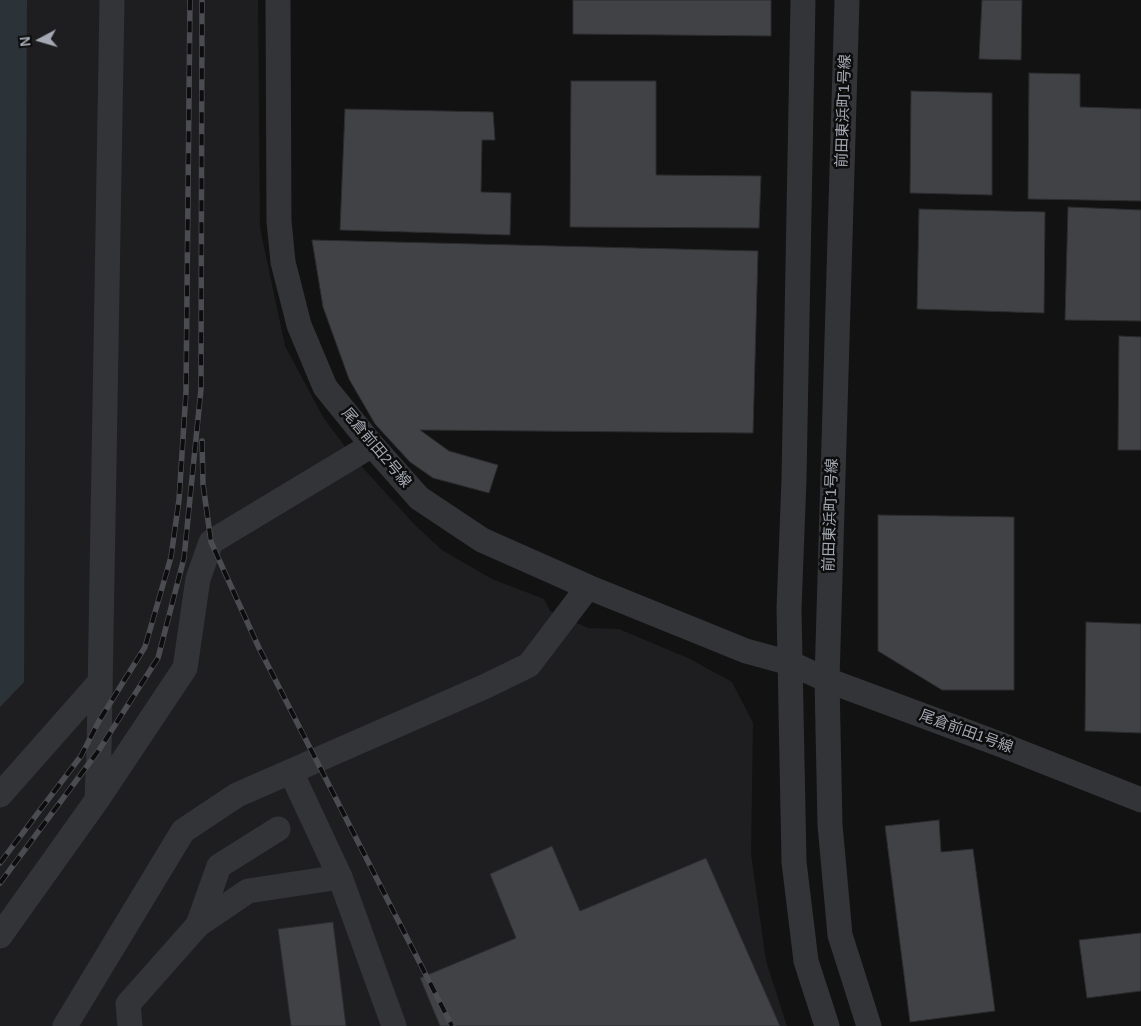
<!DOCTYPE html>
<html>
<head>
<meta charset="utf-8">
<style>
	body { margin:0 }
	#map { position:relative; width:1141px; height:1026px; overflow:hidden; background:#121213; font-family:Helvetica,sans-serif }
	canvas { display:block }
	.north { position:absolute; left:15px; top:15px; width:50px; height:50px; -webkit-text-stroke:4px #0d0d0e; paint-order:stroke; rotate:264deg; font-size:14px; font-weight:700; line-height:20px; text-align:center; color:#a4a9b3 }
	.north::after { content:''; display:block; margin:auto; width:18px; height:22px; background:#a4a9b3; clip-path:polygon(50% 0,100% 100%,50% 72%,0 100%) }
</style>
</head>
<body>
<div id="map">
<canvas width="1141" height="1026"></canvas>
<div class="north">N</div>
</div>
<script>
const g = document.querySelector('canvas').getContext('2d');
g.lineJoin = 'round';
function fill(path, color) {
  g.fillStyle = color;
  g.fill(path, 'evenodd');
}
function toPath(rows) {
  const path = new Path2D();
  for (const r of rows) {
    path.moveTo(r[0], r[1]);
    for (let i = 2; i < r.length; i += 2) path.lineTo(r[i], r[i + 1]);
  }
  return path;
}
function trace(path, color, width, dash) {
  g.strokeStyle = color;
  g.lineWidth = width;
  g.lineCap = dash ? 'butt' : 'round';
  g.setLineDash(dash || []);
  g.stroke(path);
}
function label(font, color, halo, rows, align = 'center') {
  g.font = font + ' Helvetica,"Noto Sans JP",sans-serif';
  g.lineWidth = 5;
  g.setLineDash([]);
  g.textBaseline = 'middle';
  g.strokeStyle = halo;
  g.fillStyle = color;
  for (const [text, x, y, turn = 0] of rows) {
    g.save();
    g.translate(x, y);
    g.rotate((+turn || 0) * Math.PI / 180);
    g.textAlign = isNaN(turn) ? turn : align;
    if (halo) g.strokeText(text, 0, 0);
    g.fillText(text, 0, 0);
    g.restore();
  }
}
fill(toPath([
	[0,0,258,0,260,228,285,346,323,417,352,456,415,525,442,550,492,579,544,599,550,611,588,628,619,629,690,659,732,682,753,723,751,854,766,961,787,1026,0,1026]
]), '#1e1e20');
fill(toPath([
	[0,0,27,0,24,682,0,707]
]), '#2b3238');
const building = toPath([
	[573,0,771,0,771,36,573,34,573,0],
	[982,0,1022,0,1021,60,979,59,982,0],
	[1029,73,1080,74,1080,107,1141,109,1141,201,1028,199,1029,73],
	[571,81,656,81,656,175,761,176,759,228,570,227,571,81],
	[911,91,992,93,992,195,910,193,911,91],
	[345,109,493,112,495,140,482,140,481,192,511,193,510,235,340,230,345,109],
	[1068,207,1141,210,1141,321,1065,320,1068,207],
	[919,209,1045,212,1044,313,917,309,919,209],
	[312,240,758,251,753,433,420,430,449,451,498,465,489,493,433,478,410,462,375,424,349,379,323,307,312,240],
	[1119,336,1141,337,1141,450,1118,450,1119,336],
	[878,515,1014,517,1014,690,942,690,878,651,878,515],
	[1086,622,1141,624,1141,733,1085,731,1086,622],
	[939,820,941,852,973,849,995,1011,910,1022,885,826,939,820],
	[552,846,580,911,706,858,780,1026,440,1026,420,978,516,938,490,874,552,846],
	[333,922,346,1026,291,1026,278,929,333,922],
	[1141,933,1141,991,1087,998,1079,940,1141,933]
]);
fill(building, '#414246');
trace(building, '#2c2c2f', 1);
trace(toPath([
	[278,0,279,221,283,262,299,325,325,387,372,445,419,498,482,540,588,587,746,651,790,663,827,680,1002,745,1141,800],
	[803,0,794,479,789,609,794,862,806,961,827,1026],
	[847,0,827,680,830,825,840,935,869,1026],
	[291,772,340,877,394,1026],
	[0,795,100,682],
	[97,800,99,750,112,0],
	[198,925,219,866,278,829],
	[0,936,97,800,185,668,198,579,211,542,372,445],
	[65,1026,183,831,237,795,486,686,529,665,588,587],
	[130,1026,128,1004,198,925,248,891,340,877]
]), '#333438', 25);
const rail = toPath([
	[202,441,203,484,211,542,259,648,452,1026],
	[0,863,81,756,99,721,145,647,171,557,179,500,186,392,190,0],
	[0,883,99,750,158,658,184,558,201,389,202,0]
]);
trace(rail, '#4a4c51', 5.5);
trace(rail, '#0d0d0e', 4, [11]);
label('15px', '#a4a9b3', '#0d0d0e', [
	["前田東浜町1号線",844,111,-88],
	["尾倉前田2号線",376,448,50],
	["前田東浜町1号線",831,515,-88],
	["尾倉前田1号線",966,732,20]
]);
</script>
</body>
</html>
